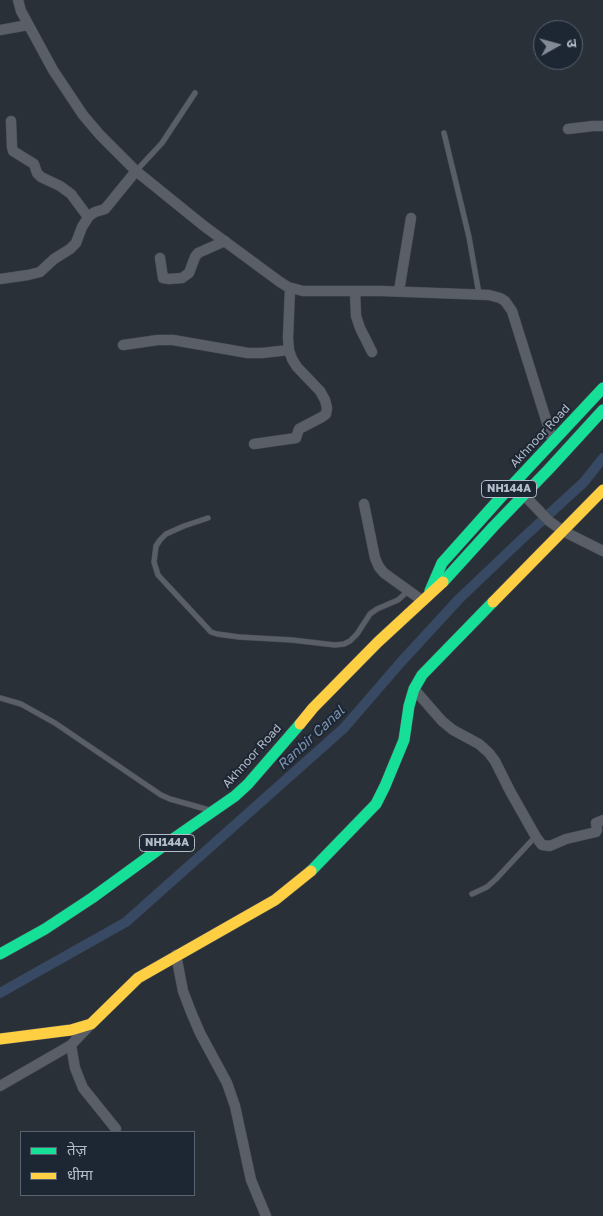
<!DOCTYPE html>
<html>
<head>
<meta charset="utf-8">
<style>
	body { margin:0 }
	#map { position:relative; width:603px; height:1216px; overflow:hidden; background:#2a3038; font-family:"Golos Text","Noto Sans Devanagari",sans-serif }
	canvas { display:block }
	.legend { position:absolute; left:20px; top:1131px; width:175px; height:65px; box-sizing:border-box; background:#1d2633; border:1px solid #59626f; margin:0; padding:6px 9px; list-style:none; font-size:15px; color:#b4bcc9 }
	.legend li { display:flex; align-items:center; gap:10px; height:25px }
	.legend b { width:25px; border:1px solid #59626f }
	.north { position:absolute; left:533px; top:20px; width:50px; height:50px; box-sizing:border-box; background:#1d2633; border:1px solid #59626f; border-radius:50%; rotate:83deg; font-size:14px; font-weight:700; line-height:20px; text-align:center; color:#b4bcc9 }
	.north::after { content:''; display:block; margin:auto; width:18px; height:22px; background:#848b96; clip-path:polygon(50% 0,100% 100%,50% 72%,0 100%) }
</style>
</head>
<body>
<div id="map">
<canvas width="603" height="1216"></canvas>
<ul class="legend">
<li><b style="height:6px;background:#16e098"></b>तेज़</li>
<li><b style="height:6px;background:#ffcf43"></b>धीमा</li>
</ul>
<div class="north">उ</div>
</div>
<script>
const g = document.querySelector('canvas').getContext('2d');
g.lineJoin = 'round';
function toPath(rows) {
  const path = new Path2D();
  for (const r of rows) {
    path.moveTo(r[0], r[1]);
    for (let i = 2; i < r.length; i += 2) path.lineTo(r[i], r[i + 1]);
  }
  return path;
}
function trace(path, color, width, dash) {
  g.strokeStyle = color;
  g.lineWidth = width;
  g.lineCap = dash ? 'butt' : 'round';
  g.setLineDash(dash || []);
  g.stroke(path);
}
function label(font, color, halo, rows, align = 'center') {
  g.font = font + ' "Golos Text",sans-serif';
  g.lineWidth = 4;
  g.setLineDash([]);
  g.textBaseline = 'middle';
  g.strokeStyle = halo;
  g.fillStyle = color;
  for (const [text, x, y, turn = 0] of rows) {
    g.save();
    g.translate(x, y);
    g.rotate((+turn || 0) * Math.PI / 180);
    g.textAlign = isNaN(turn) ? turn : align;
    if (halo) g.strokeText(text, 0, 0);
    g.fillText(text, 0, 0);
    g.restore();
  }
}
trace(toPath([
	[0,993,126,922,344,728,401,662,459,599,522,539,584,482,603,458]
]), '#384963', 10);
const lane = toPath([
	[444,133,469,237,479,294],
	[136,171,162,143,195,93],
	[208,518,184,526,166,534,160,540,156,546,154,562,158,575,211,632,217,634,239,637,292,640,335,645,344,644,350,641,357,634,370,614,377,609,398,600,408,591],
	[0,698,21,704,55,723,161,795,170,799,209,810],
	[472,894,487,887,496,879,535,837]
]);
const street = toPath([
	[18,0,21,11,53,70,83,115,100,135,136,171,204,226,280,282,288,287,303,291,382,291,489,295,500,298,505,301,512,311,553,442],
	[0,30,28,25],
	[11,121,12,147,13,151,34,164,37,173,41,177,60,186,71,194,88,217],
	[568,129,593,126,603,126],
	[160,258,163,278,169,279,182,278,189,273,195,257,198,253,225,241],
	[0,279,28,275,40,272,54,259,70,249,76,243,82,227,89,216,95,212,105,209,136,171],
	[355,291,356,316,360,328,372,352],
	[399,291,411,218],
	[123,345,158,340,173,340,248,353,262,353,289,350],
	[254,444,296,438,299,429,322,417,326,414,327,408,325,400,320,391,297,367,292,359,289,350,288,338,290,288],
	[524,495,549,521,563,531,603,551],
	[364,504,375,558,379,567,384,573,423,601],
	[414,689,442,721,453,730,479,744,489,753,495,761,510,791,536,837,542,845,550,846,566,839,596,832,597,830,596,823,603,820],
	[176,955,183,991,191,1012,200,1033,227,1083,235,1106,251,1180,266,1216],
	[71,1045,75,1068,83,1088,116,1129],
	[0,1086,71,1045,90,1025]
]);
const fast = toPath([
	[443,582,493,527,549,469,603,410],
	[430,591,442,563,502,496,603,388],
	[311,871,376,804,385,786,404,740,409,706,414,689,422,675,493,602],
	[0,954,45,929,92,898,173,839,235,796,248,784,300,724]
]);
const slow = toPath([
	[493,602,603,490],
	[300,724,313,708,378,642,443,582],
	[0,1039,71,1030,91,1024,138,978,275,900,311,871]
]);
trace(lane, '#484c53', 6);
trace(street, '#484c53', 11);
trace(fast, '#484c53', 12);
trace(slow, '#484c53', 12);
trace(lane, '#5a5e66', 5);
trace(street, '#5a5e66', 10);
trace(fast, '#16e098', 11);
trace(slow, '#ffcf43', 11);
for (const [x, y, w] of [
	[509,489,55],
	[167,843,55]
]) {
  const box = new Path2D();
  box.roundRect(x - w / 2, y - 8.5, w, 17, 4);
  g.fillStyle = '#1d2633';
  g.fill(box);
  trace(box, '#b4bcc9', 1);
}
label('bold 11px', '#b4bcc9', null, [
	["NH144A",509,489],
	["NH144A",167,843]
]);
label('12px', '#b4bcc9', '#1d2633', [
	["Akhnoor Road",540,436,-47],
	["Akhnoor Road",252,756,-48]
]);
label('italic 14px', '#7c92b1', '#1d2633', [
	["Ranbir Canal",311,738,-43]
]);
</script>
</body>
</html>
